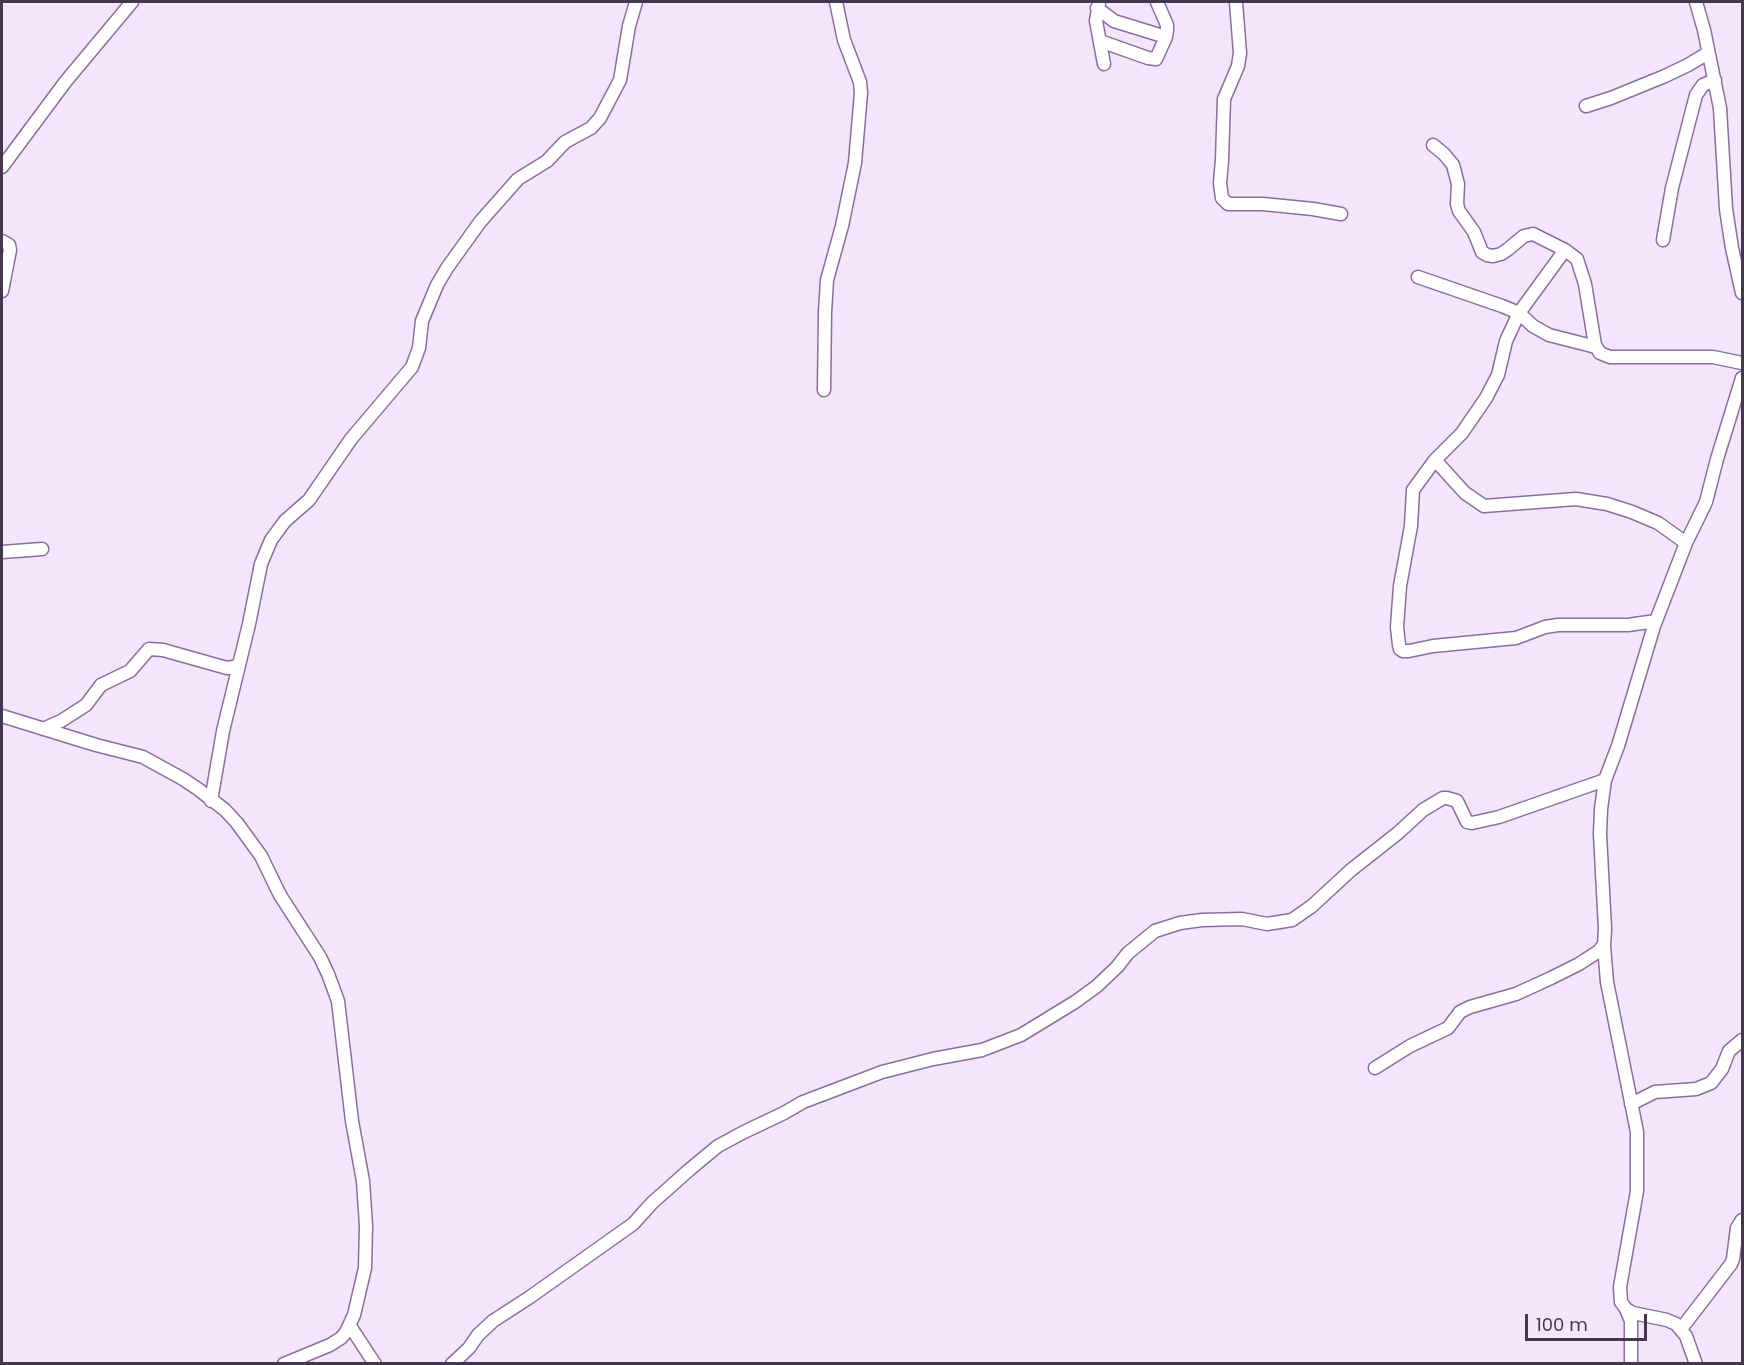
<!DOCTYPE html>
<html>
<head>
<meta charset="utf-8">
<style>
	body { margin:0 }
	#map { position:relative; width:1744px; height:1365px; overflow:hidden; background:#f3e5fb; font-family:Poppins,sans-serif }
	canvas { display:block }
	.frame { position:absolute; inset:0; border:3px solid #44364c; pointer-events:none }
	.scale { position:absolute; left:1525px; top:1314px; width:122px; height:27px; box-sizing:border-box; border:3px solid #44364c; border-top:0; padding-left:8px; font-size:18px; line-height:21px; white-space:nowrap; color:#44364c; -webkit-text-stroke:4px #f3e5fb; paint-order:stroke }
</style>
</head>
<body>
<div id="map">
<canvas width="1744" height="1365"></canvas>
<div class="frame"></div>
<div class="scale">100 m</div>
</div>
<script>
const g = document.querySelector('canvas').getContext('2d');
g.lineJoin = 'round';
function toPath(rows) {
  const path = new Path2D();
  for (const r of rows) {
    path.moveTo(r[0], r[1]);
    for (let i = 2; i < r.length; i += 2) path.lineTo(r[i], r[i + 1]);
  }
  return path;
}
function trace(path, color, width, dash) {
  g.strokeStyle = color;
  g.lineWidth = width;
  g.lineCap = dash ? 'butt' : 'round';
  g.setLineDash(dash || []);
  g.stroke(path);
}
const minor = toPath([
	[1236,2,1240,53,1238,66,1224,99,1222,160,1220,183,1222,198,1228,204,1263,204,1313,209,1341,214],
	[1696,2,1704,30,1720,108,1726,209,1732,248,1742,293],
	[1099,3,1096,21,1104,64],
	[1097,8,1114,21,1166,37],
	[1100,41,1148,58,1156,59,1166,37,1167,30,1167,25,1157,2],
	[1586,106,1611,98,1665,76,1688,65,1708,53],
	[1433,145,1444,154,1453,165,1458,184,1457,204,1459,211,1474,232,1482,252,1487,255,1493,256,1501,254,1507,250,1524,236,1533,234,1565,250,1577,259,1585,284,1595,345,1600,353,1610,357,1713,357,1742,363],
	[2,167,66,81,132,2],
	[1663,240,1672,188,1696,95,1703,85,1715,80],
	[2,241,9,245,10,250,2,291],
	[1565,250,1519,313,1506,341,1498,375,1486,398,1462,433,1435,460,1413,490,1411,526,1400,586,1397,627,1399,645,1400,649,1403,651,1409,651,1433,646,1516,638,1545,627,1558,625,1628,625,1656,621],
	[1418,277,1502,306,1519,313,1533,326,1549,335,1596,347],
	[824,390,825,312,827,280,842,226,855,163,861,93,860,82,844,40,836,2],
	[1435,460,1465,493,1484,506,1576,499,1607,504,1632,512,1658,523,1686,543],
	[2,552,42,549],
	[2,716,96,745,143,757,183,779,198,789,225,810,237,823,261,856,280,895,320,957,328,974,338,1001,352,1121,363,1181,366,1226,365,1268,354,1315,346,1332,341,1338,330,1345,284,1364],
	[43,729,61,721,86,705,101,685,130,671,149,649,163,650,227,668,239,666],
	[211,801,223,731,249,624,261,564,271,540,285,521,309,500,351,439,412,367,419,348,422,321,437,285,447,268,480,222,518,179,547,161,565,142,591,128,600,118,620,80,629,26,636,2],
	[1375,1068,1410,1046,1448,1028,1460,1012,1470,1007,1516,994,1551,978,1579,964,1599,951,1604,944],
	[1631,1104,1655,1092,1696,1089,1711,1083,1722,1069,1729,1051,1742,1040],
	[1626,1309,1631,1321,1631,1364],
	[350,1326,375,1364],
	[1681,1329,1731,1264,1733,1259,1737,1228,1742,1220],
	[452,1364,469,1348,478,1335,493,1321,530,1297,633,1224,652,1203,689,1170,718,1146,744,1132,784,1113,803,1102,882,1072,933,1059,982,1050,1021,1035,1075,1002,1097,986,1117,967,1128,953,1155,931,1180,923,1202,920,1242,919,1267,924,1292,920,1312,906,1351,870,1398,833,1423,810,1443,798,1447,798,1457,801,1467,822,1472,823,1499,817,1605,780],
	[1696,1364,1686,1336,1676,1324,1667,1320,1633,1313,1626,1309,1621,1302,1620,1287,1637,1191,1637,1132,1607,982,1604,946,1605,929,1600,834,1601,809,1605,780,1618,746,1654,626,1686,543,1706,502,1717,459,1742,378]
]);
trace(minor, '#8c6d9e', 15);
trace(minor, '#fff', 12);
</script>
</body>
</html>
